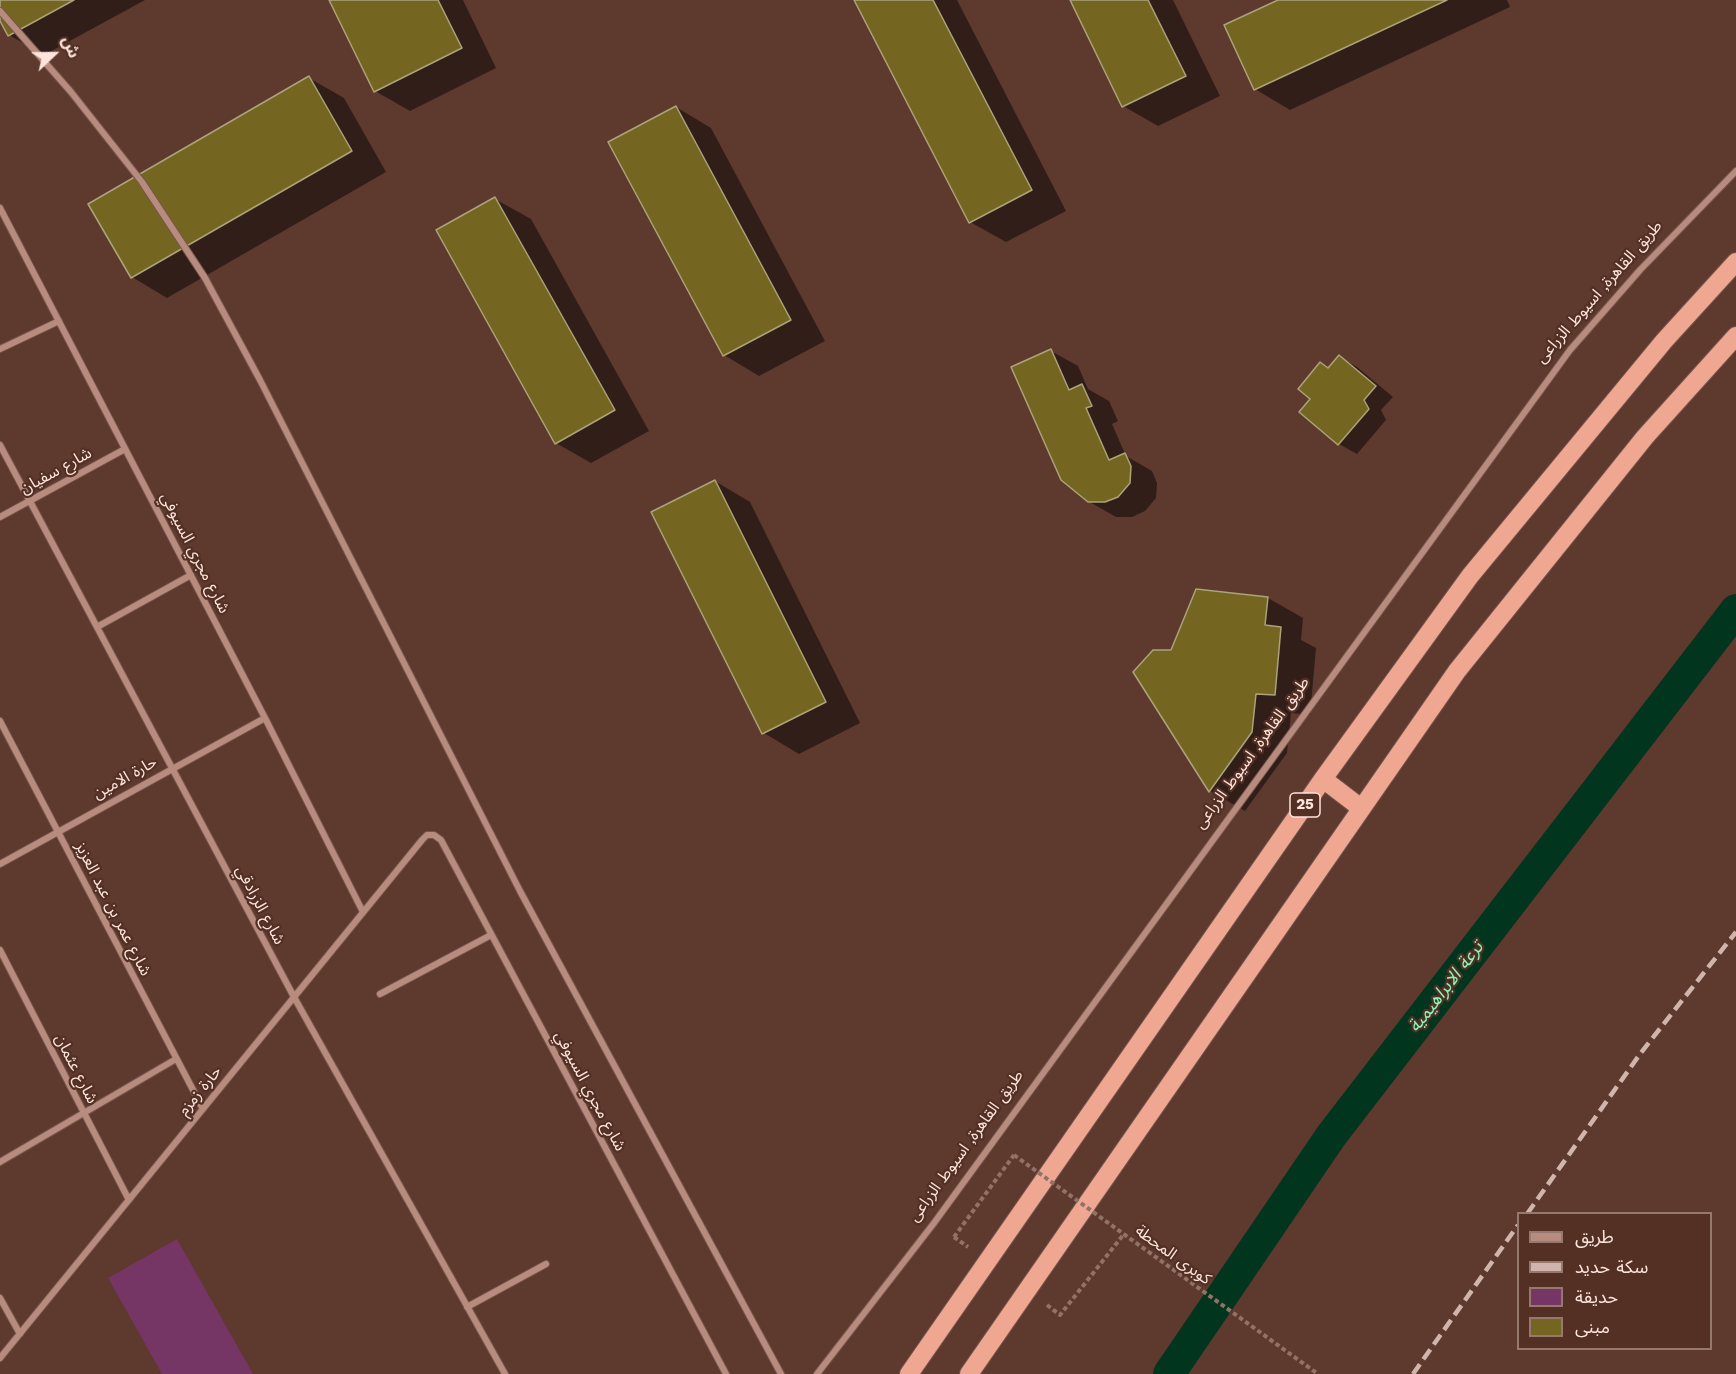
<!DOCTYPE html>
<html>
<head>
<meta charset="utf-8">
<style>
	body { margin:0 }
	#map { position:relative; width:1736px; height:1374px; overflow:hidden; background:#5e392e; font-family:"Work Sans","Noto Sans Arabic",sans-serif }
	canvas { display:block }
	.legend { position:absolute; left:1517px; top:1212px; width:195px; height:138px; box-sizing:border-box; background:#532f24; border:2px solid #97786e; margin:0; padding:8px 10px; list-style:none; font-size:18px; color:#fde5dd }
	.legend li { display:flex; align-items:center; gap:12px; height:30px }
	.legend b { width:30px; border:2px solid #97786e }
	.north { position:absolute; left:24px; top:24px; width:60px; height:60px; -webkit-text-stroke:4px #532f24; paint-order:stroke; rotate:68deg; font-size:16px; font-weight:700; line-height:24px; text-align:center; color:#fde5dd }
	.north::after { content:''; display:block; margin:auto; width:21px; height:27px; background:#fde5dd; clip-path:polygon(50% 0,100% 100%,50% 72%,0 100%) }
</style>
</head>
<body>
<div id="map">
<canvas width="1736" height="1374"></canvas>
<ul class="legend">
<li><b style="height:8px;background:#b78c7e"></b>طريق</li>
<li><b style="height:8px;background:#d1b5ad"></b>سكة حديد</li>
<li><b style="height:16px;background:#753565"></b>حديقة</li>
<li><b style="height:16px;background:#746621"></b>مبنى</li>
</ul>
<div class="north">ش</div>
</div>
<script>
const g = document.querySelector('canvas').getContext('2d');
g.lineJoin = 'round';
function fill(path, color) {
  g.fillStyle = color;
  g.fill(path, 'evenodd');
}
function toPath(rows) {
  const path = new Path2D();
  for (const r of rows) {
    path.moveTo(r[0], r[1]);
    for (let i = 2; i < r.length; i += 2) path.lineTo(r[i], r[i + 1]);
  }
  return path;
}
function trace(path, color, width, dash) {
  g.strokeStyle = color;
  g.lineWidth = width;
  g.lineCap = dash ? 'butt' : 'round';
  g.setLineDash(dash || []);
  g.stroke(path);
}
function label(font, color, halo, rows, align = 'center') {
  g.font = font + ' "Work Sans","Noto Sans Arabic",sans-serif';
  g.lineWidth = 4.5;
  g.setLineDash([]);
  g.textBaseline = 'middle';
  g.strokeStyle = halo;
  g.fillStyle = color;
  for (const [text, x, y, turn = 0] of rows) {
    g.save();
    g.translate(x, y);
    g.rotate((+turn || 0) * Math.PI / 180);
    g.textAlign = isNaN(turn) ? turn : align;
    if (halo) g.strokeText(text, 0, 0);
    g.fillText(text, 0, 0);
    g.restore();
  }
}
fill(toPath([
	[177,1239,253,1374,162,1374,108,1278]
]), '#753565');
fill(toPath([
	[0,0,145,0,44,55,9,35,0,18],
	[330,0,463,0,496,68,410,111,375,91],
	[855,0,957,0,1066,211,1006,242,970,222],
	[1071,0,1173,0,1220,96,1158,126,1123,106],
	[1281,0,1507,0,1510,7,1290,110,1255,89],
	[309,78,344,98,386,172,167,298,132,277],
	[676,107,711,128,825,341,759,376,724,355],
	[495,199,531,219,649,431,591,463,556,443],
	[1051,351,1078,366,1088,389,1109,401,1118,421,1112,424,1126,456,1152,471,1157,483,1156,498,1145,511,1132,517,1116,517,1088,501],
	[1340,357,1357,367,1393,397,1381,410,1386,420,1357,454,1339,444,1301,412],
	[715,481,750,502,860,723,799,754,764,733,653,512],
	[1268,598,1303,618,1301,640,1316,648,1310,715,1291,713,1287,753,1245,811,1210,791,1135,672]
]), '#0007');
trace(toPath([
	[1169,1374,1331,1136,1736,610]
]), '#01351e', 32);
const building = toPath([
	[0,0,74,0,8,36,0,21,0,0],
	[329,0,438,0,462,48,374,92,329,0],
	[854,0,933,0,1032,190,969,223,854,0],
	[1070,0,1148,0,1186,76,1122,107,1070,0],
	[1278,0,1447,0,1254,90,1224,25,1278,0],
	[309,76,352,151,131,278,88,204,309,76],
	[676,106,791,320,723,356,608,142,676,106],
	[495,197,615,410,555,444,436,230,495,197],
	[1051,349,1069,390,1082,384,1092,406,1086,408,1109,460,1125,453,1131,466,1130,483,1118,497,1105,502,1088,502,1061,480,1011,367,1051,349],
	[1339,355,1376,386,1364,400,1369,409,1338,445,1299,412,1310,399,1298,389,1320,362,1328,368,1339,355],
	[715,480,826,702,762,734,651,512,715,480],
	[1196,589,1268,597,1265,625,1281,627,1275,695,1256,694,1252,732,1209,792,1133,672,1153,650,1171,650,1196,589]
]);
fill(building, '#746621');
trace(building, '#aca37b', 1.5);
const street = toPath([
	[0,11,71,92,142,182,205,278,260,380,520,891,781,1374],
	[0,208,265,718,363,912],
	[0,349,59,321],
	[0,445,294,997,505,1374],
	[0,517,125,449],
	[97,627,191,575],
	[0,721,203,1109],
	[0,864,265,718],
	[0,950,129,1200],
	[380,994,491,935],
	[0,1162,176,1059],
	[0,1298,20,1334],
	[467,1307,546,1264],
	[0,1358,422,840,427,835,434,835,441,840,726,1374],
	[817,1374,934,1223,1570,350,1640,270,1736,171]
]);
const highway = toPath([
	[1323,779,1361,808],
	[909,1374,1323,779,1470,576,1664,341,1736,262],
	[969,1374,1457,671,1645,437,1736,336]
]);
trace(street, '#76564d', 8);
trace(highway, '#76564d', 20);
trace(toPath([
	[954,1237,1014,1155],
	[954,1237,968,1247],
	[1047,1305,1060,1315,1124,1234]
]), '#927167', 4, [4.5, 3]);
trace(street, '#b78c7e', 6);
trace(highway, '#f0a791', 18);
trace(toPath([
	[1527,1214,1640,1054,1736,932],
	[1413,1374,1518,1225]
]), '#d1b5ad', 4.5, [12, 6]);
trace(toPath([
	[1014,1155,1318,1374]
]), '#927167', 4, [4.5, 3]);
for (const [x, y, w] of [
	[1305,805,30]
]) {
  const box = new Path2D();
  box.roundRect(x - w / 2, y - 12, w, 24, 4.5);
  g.fillStyle = '#532f24';
  g.fill(box);
  trace(box, '#fde5dd', 1.5);
}
label('bold 15px', '#fde5dd', null, [
	["25",1305,805]
]);
label('16px', '#fde5dd', '#532f24', [
	["طريق القاهرة, اسيوط الزراعى",1599,292,-49],
	["شارع سفيان",56,471,-29],
	["شارع مجري السيوفي",195,553,63],
	["طريق القاهرة, اسيوط الزراعى",1252,753,-54],
	["حارة الامين",125,778,-29],
	["شارع الزرادقي",260,905,62],
	["شارع عمر بن عبد العزيز",113,909,63],
	["شارع عثمان",76,1069,63],
	["حارة زمزم",200,1091,-51],
	["شارع مجري السيوفي",590,1091,62],
	["طريق القاهرة, اسيوط الزراعى",966,1146,-54],
	["كوبرى المحطة",1173,1255,36]
]);
label('italic 18px', '#83fab9', '#532f24', [
	["ترعة الابراهيمية",1446,987,-52]
]);
</script>
</body>
</html>
